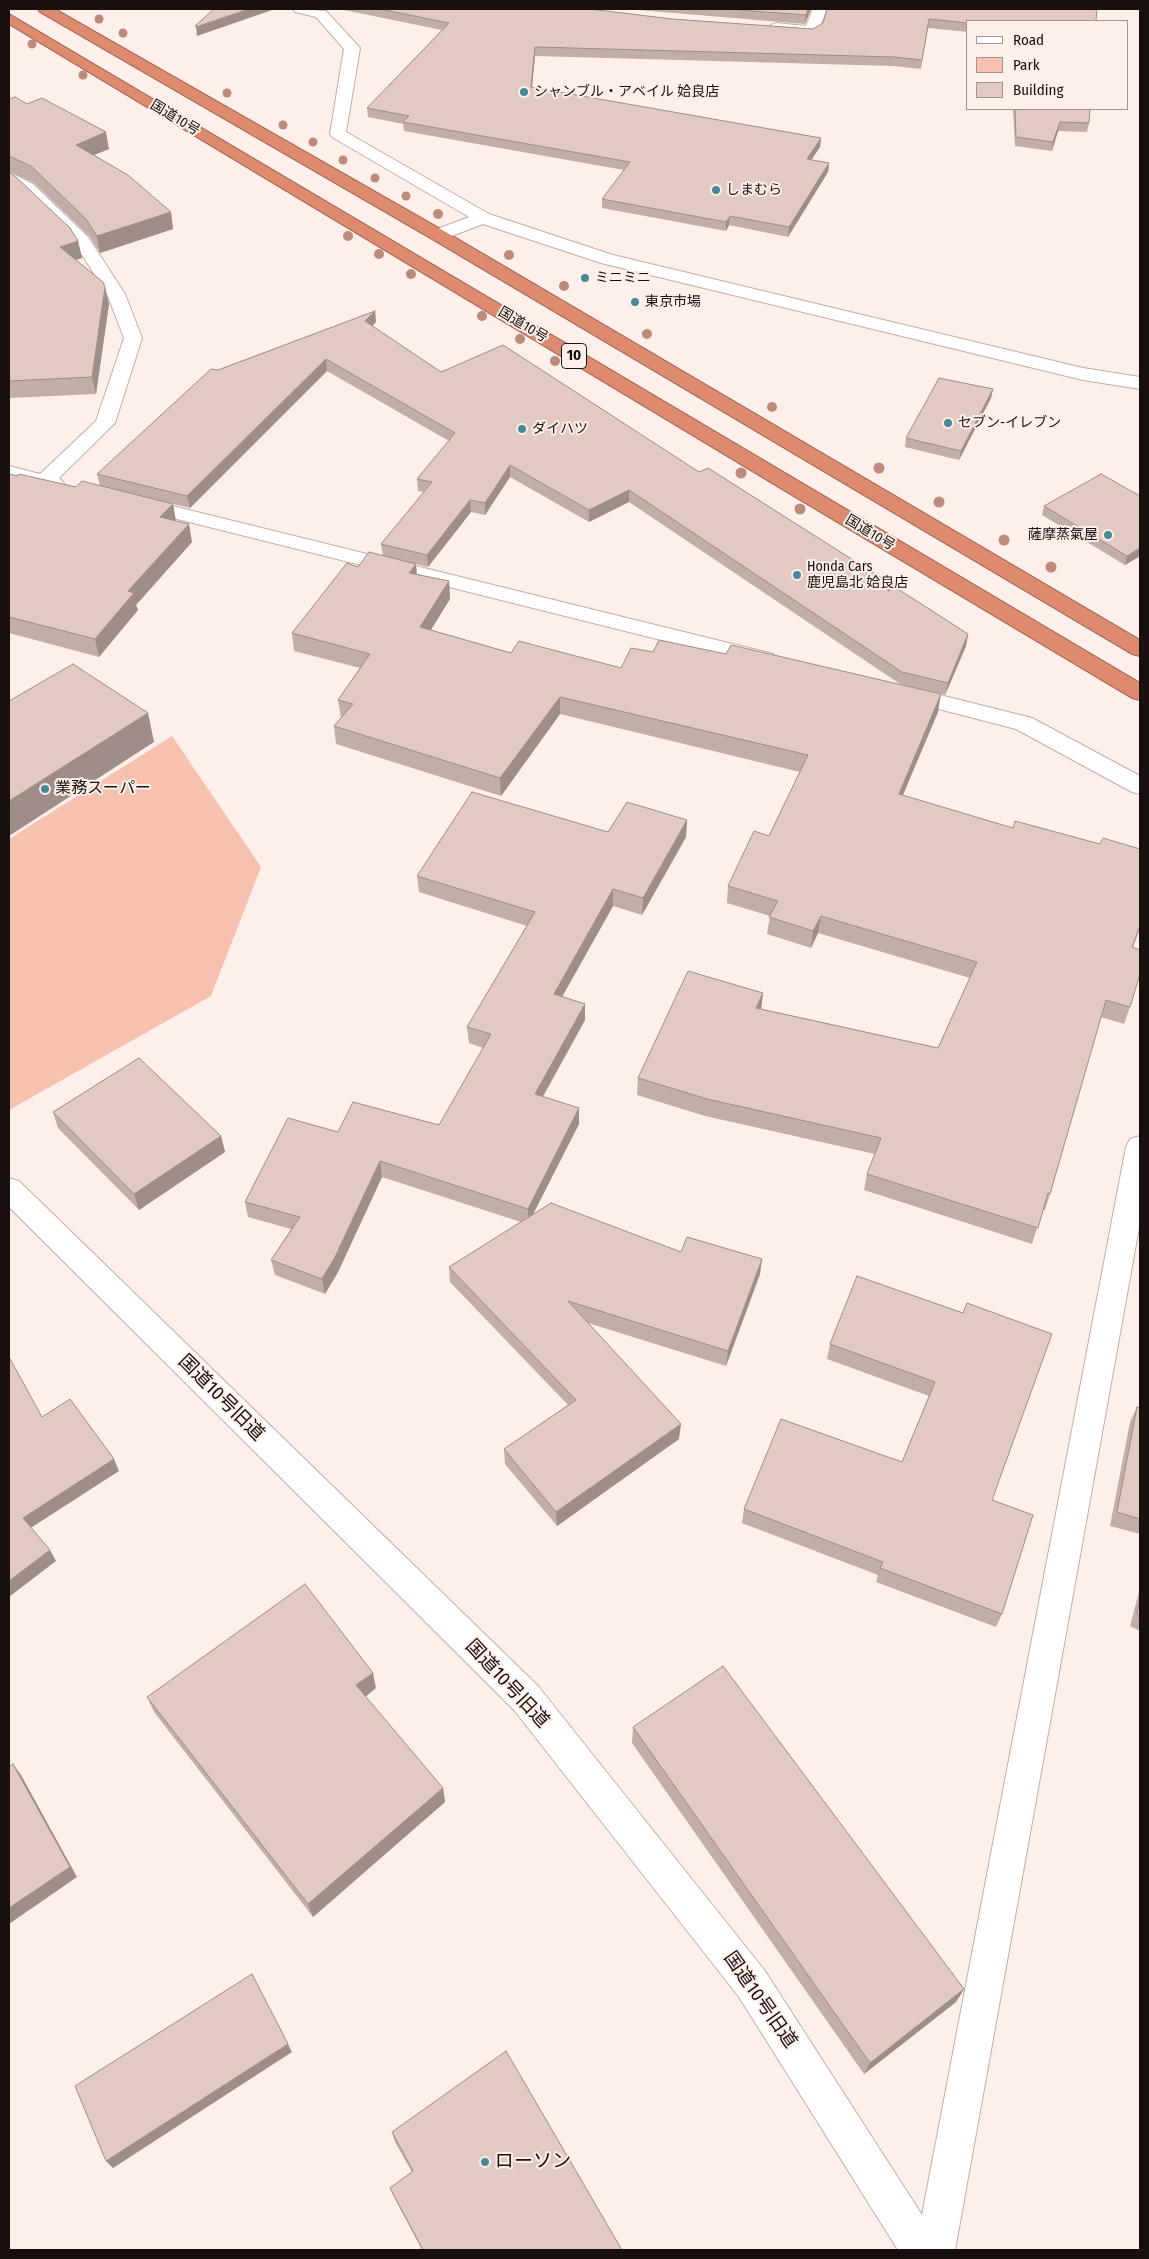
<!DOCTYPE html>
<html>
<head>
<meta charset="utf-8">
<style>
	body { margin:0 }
	#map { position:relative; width:1149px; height:2259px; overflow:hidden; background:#feefeb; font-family:"Fira Sans Condensed",sans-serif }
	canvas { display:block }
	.frame { position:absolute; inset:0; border:10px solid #18100e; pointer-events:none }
	.legend { position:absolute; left:966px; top:20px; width:162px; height:90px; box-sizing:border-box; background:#feefeb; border:1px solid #a29693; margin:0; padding:6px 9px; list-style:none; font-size:15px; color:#18100e }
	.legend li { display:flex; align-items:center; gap:10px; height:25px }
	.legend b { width:25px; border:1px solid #a29693 }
</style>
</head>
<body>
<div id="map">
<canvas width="1149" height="2259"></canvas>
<div class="frame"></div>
<ul class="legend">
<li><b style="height:6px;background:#fff"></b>Road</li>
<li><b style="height:14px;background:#f6c1af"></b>Park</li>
<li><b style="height:14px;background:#e2cac3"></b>Building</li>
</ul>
</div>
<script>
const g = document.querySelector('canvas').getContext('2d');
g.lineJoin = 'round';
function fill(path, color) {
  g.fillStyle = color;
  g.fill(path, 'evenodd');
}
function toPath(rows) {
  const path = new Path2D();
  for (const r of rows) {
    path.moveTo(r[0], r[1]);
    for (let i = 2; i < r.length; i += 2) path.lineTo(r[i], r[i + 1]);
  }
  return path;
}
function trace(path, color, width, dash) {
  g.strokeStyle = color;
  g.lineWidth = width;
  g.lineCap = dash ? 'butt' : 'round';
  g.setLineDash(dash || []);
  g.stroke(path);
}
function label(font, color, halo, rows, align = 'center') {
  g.font = font + ' "Fira Sans Condensed","Noto Sans JP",sans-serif';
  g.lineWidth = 4;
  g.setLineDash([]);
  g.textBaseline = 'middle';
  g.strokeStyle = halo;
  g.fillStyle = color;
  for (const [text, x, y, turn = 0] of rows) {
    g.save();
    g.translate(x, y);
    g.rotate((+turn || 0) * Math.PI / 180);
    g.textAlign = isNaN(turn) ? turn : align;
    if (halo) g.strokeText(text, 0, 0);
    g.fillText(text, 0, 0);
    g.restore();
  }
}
fill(toPath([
	[172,736,261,867,211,996,9,1110,9,839]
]), '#f6c1af');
const minor = toPath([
	[293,9,326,11,360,48,346,132,489,214,613,255,1083,368,1140,377,1140,389,1083,380,601,263,483,224,444,239,432,239,429,235,432,231,469,217,332,137,330,134,344,49,316,17,295,12,293,9],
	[813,9,827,9,817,34,776,33,771,31,768,28,771,25,776,23,806,26,813,9],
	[9,172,33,184,88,237,125,294,142,338,115,423,59,478,64,483,61,487,54,489,9,478,9,466,40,474,96,421,124,338,107,294,75,244,21,192,9,184,9,172],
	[140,498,765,652,773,654,776,659,773,664,765,666,133,508,130,504,133,500,140,498],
	[904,686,1032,718,1140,776,1140,794,1132,792,1016,729,896,698,893,693,896,688,904,686],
	[1140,1136,1140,1222,955,2250,898,2250,739,1997,514,1710,9,1207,9,1178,19,1181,538,1686,765,1971,922,2215,1126,1147,1130,1139,1140,1136]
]);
const highway = toPath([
	[38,9,55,9,444,231,1140,640,1140,656,1132,654,432,239,40,12,38,9],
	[9,14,1140,683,1140,700,1132,698,787,492,9,24,9,14]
]);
trace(minor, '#c3ada5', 2);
trace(highway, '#985f4c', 2);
fill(minor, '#fff');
fill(highway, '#dd8a6e');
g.fillStyle = '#bd8b7a';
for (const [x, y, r] of [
	[99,19,4.5],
	[123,33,4.5],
	[32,44,4.5],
	[83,75,4.5],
	[227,93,4.5],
	[283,125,4.5],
	[313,142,4.5],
	[343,160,4.5],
	[375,178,4.5],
	[406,196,4.5],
	[438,214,5],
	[348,236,5],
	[379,254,5],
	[509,255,5],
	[411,274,5],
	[564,286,5],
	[482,316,5],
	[647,334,5],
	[520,339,5],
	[555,361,5],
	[772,407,5],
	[879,468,5.5],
	[741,473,5.5],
	[939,502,5.5],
	[800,509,5.5],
	[1004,540,5.5],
	[1051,567,5.5]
]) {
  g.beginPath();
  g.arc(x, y, r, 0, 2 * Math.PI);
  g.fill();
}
fill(toPath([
	[339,9,590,9,672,19,813,29,823,23,827,9,968,21,968,32,928,28,921,69,893,66,535,56,532,88,821,138,820,147,811,160,829,163,828,172,788,237,729,225,726,231,602,208,602,199,624,170,404,131,403,124,368,117,367,108,442,30],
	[626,9,811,9,805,24],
	[9,99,109,149,94,155,171,212,173,229,100,253,89,236,34,183,9,171],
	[1013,109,1090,109,1089,123,1087,132,1058,131,1052,151,1015,146],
	[9,172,78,241,82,258,76,260,105,287,109,304,96,394,9,398],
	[375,311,376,322,372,326,441,372,699,472,890,589,968,634,966,646,945,695,900,684,629,502,589,522,510,477,485,515,471,512,428,567,416,564,417,574,449,581,450,599,431,630,511,653,938,712,903,795,1133,948,1130,1007,1124,1024,1101,1017,1050,1194,1045,1210,1043,1210,1032,1244,864,1190,867,1174,875,1154,705,1116,637,1095,638,1078,763,993,761,1009,938,1048,970,978,818,933,811,948,767,934,770,916,727,903,728,886,769,836,800,772,560,714,501,796,336,744,334,726,341,718,338,700,360,668,294,651,292,633,358,567,383,556,381,544,424,492,418,491,417,479,449,441,327,371,190,508,173,504,176,521,192,542,136,605,138,610,99,657,9,633,9,474,18,476,76,487,100,486,97,474,218,370],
	[993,389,991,398,959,460,905,447,906,438],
	[1140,496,1140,556,1125,565,1042,515,1044,506],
	[687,820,686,837,642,915,613,906,562,997,585,1004,585,1020,543,1097,579,1124,533,1214,681,1252,760,1274,726,1366,588,1323,679,1439,557,1526,505,1464,504,1449,568,1405,450,1282,449,1267,521,1222,382,1177,338,1272,325,1294,275,1275,271,1260,291,1229,248,1217,245,1202,338,1132,439,1125,483,1048,469,1043,467,1027,527,926,419,892,417,876,608,832],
	[53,1112,221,1136,225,1152,139,1210,58,1128],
	[963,1313,992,1500,1002,1614,996,1627,876,1582,878,1575,742,1523,744,1509,902,1462,929,1396,827,1359,830,1344],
	[1137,1407,1140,1408,1140,1534,1110,1526,1130,1422],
	[1140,1588,1140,1631,1130,1626],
	[376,1688,365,1697,443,1788,445,1802,313,1917,154,1712,147,1697],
	[633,1727,964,1989,956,2002,864,2074,632,1743],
	[392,2132,622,2250,422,2250,394,2197,390,2188,412,2172,395,2142]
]), '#c2aea8');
fill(toPath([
	[249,9,275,9,197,36,196,27],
	[808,9,811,9,805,24,806,15],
	[535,47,535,56,531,96,531,87],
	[1060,122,1058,131,1052,151,1053,142],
	[106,132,109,149,79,161,76,145],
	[821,138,820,147,806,168,807,159],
	[829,163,828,172,788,237,789,227],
	[171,212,173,229,100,253,97,236],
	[730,216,729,225,726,231,726,222],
	[78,241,82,258,64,264,60,247],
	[105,287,109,304,96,394,92,377],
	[375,311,376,322,366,333,365,321],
	[326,359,327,371,190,508,187,496],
	[993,389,991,398,959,460,961,451],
	[510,465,510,477,485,515,485,503],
	[629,490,629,502,589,522,589,510],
	[470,500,471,512,428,567,427,555],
	[173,504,176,522,160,517],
	[189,524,192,542,136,605,138,610,99,657,95,639,128,591],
	[1140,548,1140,556,1125,565,1127,556],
	[416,564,417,582,409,573],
	[449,581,450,599,422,644,420,627],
	[968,634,966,646,945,695,948,683],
	[941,694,938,712,896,811,899,794],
	[560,697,560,714,501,796,500,778],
	[148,713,154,742,9,836,9,801],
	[687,820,686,837,642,915,643,898],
	[613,889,613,906,554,1011,554,994],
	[821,916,818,933,811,948,813,931],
	[1140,926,1140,928,1126,965,1132,947],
	[763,993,761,1010,756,1008],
	[585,1004,585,1020,535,1110,535,1094],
	[579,1108,579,1124,528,1224,528,1209],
	[221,1136,225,1152,139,1210,134,1194],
	[380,1161,382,1177,338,1272,325,1294,322,1279],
	[762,1259,760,1274,726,1366,728,1351],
	[681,1424,679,1439,557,1526,556,1512],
	[114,1459,119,1471,29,1529,23,1518],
	[50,1550,56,1561,9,1597,9,1581],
	[373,1673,376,1688,360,1701,356,1685],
	[13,1764,21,1775,77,1877,9,1924],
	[443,1788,445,1802,313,1917,308,1904],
	[964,1989,956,2002,864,2074,870,2063],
	[288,2044,292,2052,113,2168,106,2161]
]), '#9e8d88');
const building = toPath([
	[214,9,249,9,196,27,195,26,214,9],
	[380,9,590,9,672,19,813,29,823,23,827,9,1097,9,1096,21,968,21,968,23,929,19,922,60,894,57,535,47,531,87,821,138,807,159,829,163,789,227,730,216,726,222,602,199,630,162,403,122,409,116,367,108,449,23,380,9],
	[727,9,808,9,806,15,727,9],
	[15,97,27,104,42,98,106,132,76,145,128,175,171,212,97,236,86,219,31,166,9,156,9,99,15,97],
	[1015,109,1090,109,1089,123,1060,122,1053,142,1016,137,1015,109],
	[9,172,16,177,70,228,78,241,60,247,103,282,105,287,92,377,9,381,9,172],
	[375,311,365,321,441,372,503,345,699,472,708,468,891,584,888,591,895,587,968,634,948,683,902,672,629,490,589,510,510,465,485,503,470,500,427,555,381,544,432,482,417,479,455,433,326,359,187,496,97,474,211,369,218,370,375,311],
	[939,378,993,389,961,451,906,438,939,378],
	[9,474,18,476,19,474,76,487,82,481,173,504,160,517,189,524,128,591,134,593,95,639,9,617,9,474],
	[1101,474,1140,496,1140,548,1127,556,1044,506,1101,474],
	[369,552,416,564,409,573,449,581,420,627,511,653,519,641,621,668,631,648,653,652,659,640,726,654,731,645,941,694,899,794,1013,828,1015,821,1100,844,1103,838,1140,849,1140,926,1132,947,1140,950,1140,974,1130,1007,1106,1000,1050,1194,1048,1193,1038,1228,867,1174,881,1138,707,1099,638,1078,688,971,763,993,756,1008,938,1048,977,962,821,916,813,931,769,917,778,901,728,886,754,831,769,836,808,755,560,697,500,778,334,726,353,704,338,700,370,654,292,633,347,563,358,567,369,552],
	[73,664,148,713,9,801,9,701,73,664],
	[472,792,608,832,627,802,687,820,643,898,613,889,554,994,585,1004,535,1094,579,1108,528,1209,380,1161,335,1257,322,1279,271,1260,300,1217,245,1202,288,1118,338,1132,353,1102,439,1125,491,1034,467,1027,535,912,417,876,472,792],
	[139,1058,221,1136,134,1194,53,1112,139,1058],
	[551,1203,681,1252,687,1237,762,1259,728,1351,568,1301,681,1424,556,1512,504,1449,576,1400,449,1267,551,1203],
	[857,1276,963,1313,967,1303,1052,1334,992,1500,1033,1515,1002,1614,880,1568,883,1562,744,1509,781,1419,902,1462,935,1382,830,1344,857,1276],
	[9,1357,42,1417,70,1399,114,1459,23,1518,50,1550,9,1581,9,1357],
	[1137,1407,1140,1408,1140,1519,1117,1512,1137,1407],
	[305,1584,373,1673,356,1685,443,1788,308,1904,147,1697,305,1584],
	[1140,1601,1140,1615,1137,1613,1140,1601],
	[723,1666,964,1989,870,2063,633,1727,723,1666],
	[13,1764,70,1867,9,1908,9,1767,13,1764],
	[252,1974,288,2044,106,2161,75,2086,252,1974],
	[506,2051,622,2250,423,2250,390,2188,413,2171,392,2132,506,2051]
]);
fill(building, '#e2cac3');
trace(building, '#9e8d88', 1);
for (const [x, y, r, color] of [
	[524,92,5,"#47889b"],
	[716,190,5,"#47889b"],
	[585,278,5,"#47889b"],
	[635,302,5,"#47889b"],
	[948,423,5,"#47889b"],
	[522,429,5,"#47889b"],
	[1108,535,5,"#47889b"],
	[797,575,5,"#47889b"],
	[45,789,5,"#47889b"],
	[485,2162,5,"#47889b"]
]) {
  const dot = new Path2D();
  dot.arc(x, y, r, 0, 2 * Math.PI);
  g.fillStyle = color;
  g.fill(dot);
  trace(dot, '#feefeb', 2);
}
label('14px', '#18100e', '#feefeb', [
	["シャンブル・アベイル 姶良店",534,92],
	["しまむら",726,190],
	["ミニミニ",595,278],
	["東京市場",645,302],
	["セブン-イレブン",958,423],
	["ダイハツ",532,429],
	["薩摩蒸氣屋",1098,535,"right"],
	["Honda Cars",807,567],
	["鹿児島北 姶良店",807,583]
], 'left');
label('14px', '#18100e', '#feefeb', [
	["国道10号",175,118,31],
	["国道10号",523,325,31],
	["国道10号",870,533,31]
]);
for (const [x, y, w] of [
	[574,356,25]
]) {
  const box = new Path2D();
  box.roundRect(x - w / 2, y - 12.5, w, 25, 4);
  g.fillStyle = '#feefeb';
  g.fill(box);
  trace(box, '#18100e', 1);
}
label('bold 15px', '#18100e', null, [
	["10",574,356]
]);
label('16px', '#18100e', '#feefeb', [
	["業務スーパー",55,789]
], 'left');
label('19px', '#18100e', '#feefeb', [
	["国道10号旧道",221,1398,45],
	["国道10号旧道",507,1684,47],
	["国道10号旧道",760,2000,55]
]);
label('19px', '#18100e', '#feefeb', [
	["ローソン",495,2162]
], 'left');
</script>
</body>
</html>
